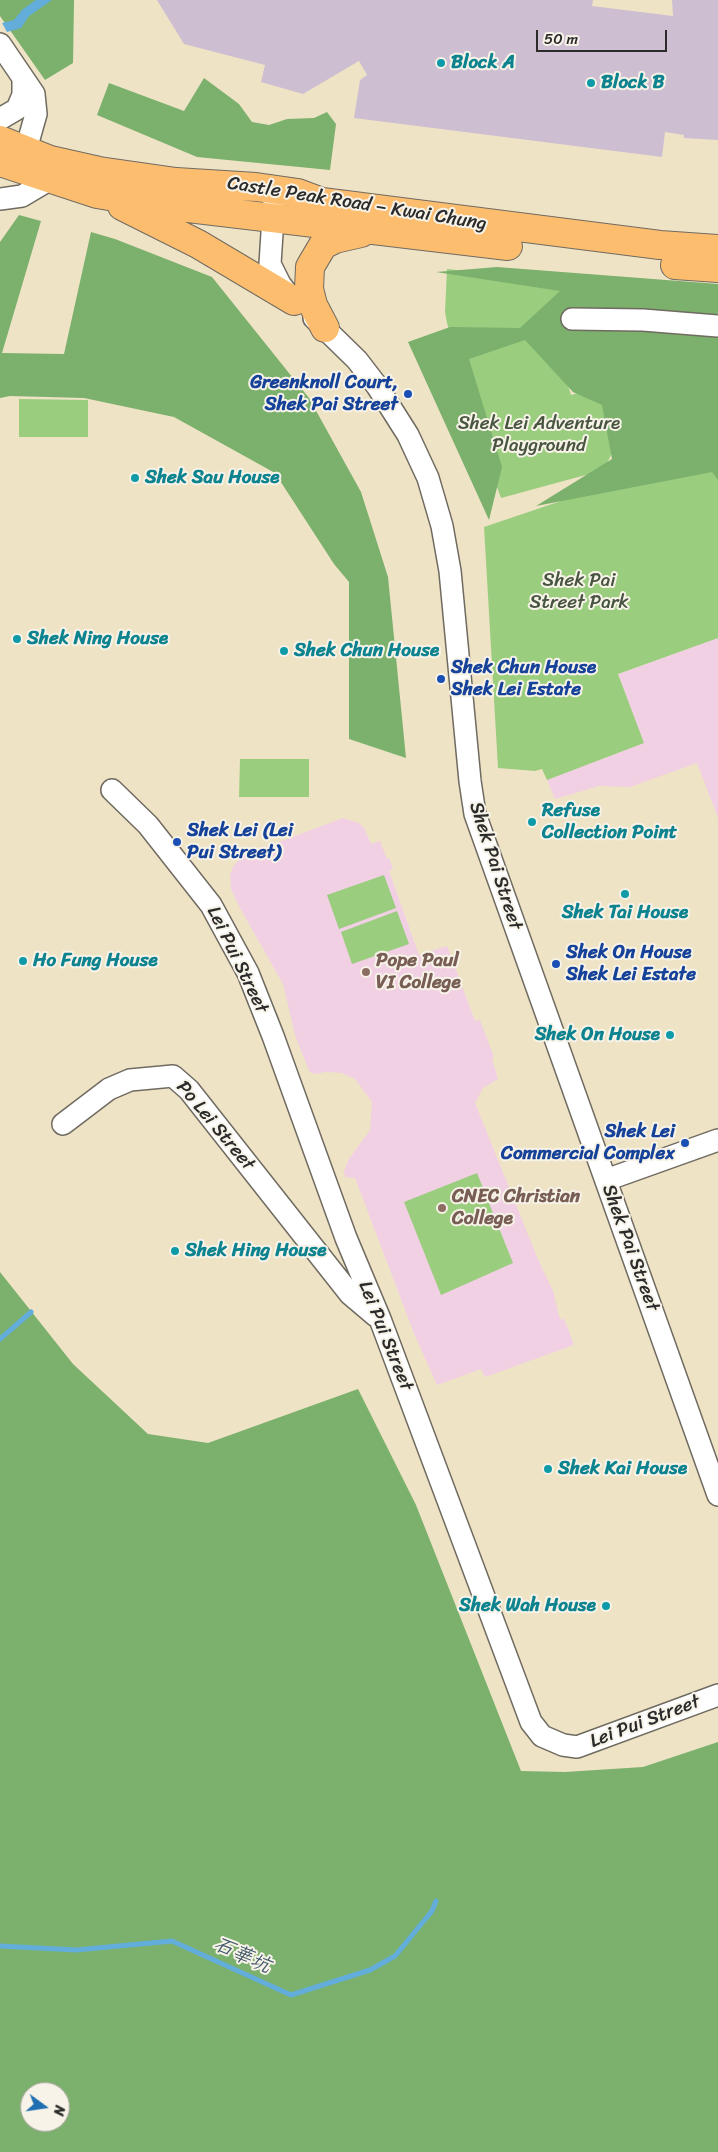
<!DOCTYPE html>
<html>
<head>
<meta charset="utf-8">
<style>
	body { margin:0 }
	#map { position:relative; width:718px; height:2152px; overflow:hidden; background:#efe3c6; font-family:Sriracha,sans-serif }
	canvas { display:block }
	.north { position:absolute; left:20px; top:2082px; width:50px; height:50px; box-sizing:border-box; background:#f7f3e8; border:1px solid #a5a39c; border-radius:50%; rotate:104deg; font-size:14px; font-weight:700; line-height:20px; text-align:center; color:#2b2b2b }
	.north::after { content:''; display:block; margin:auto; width:18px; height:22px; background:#1f6fb2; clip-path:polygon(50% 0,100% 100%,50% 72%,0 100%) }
	.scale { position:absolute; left:536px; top:30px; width:131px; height:22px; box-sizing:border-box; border:2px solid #2b2b2b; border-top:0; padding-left:6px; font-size:15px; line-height:18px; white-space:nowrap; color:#2b2b2b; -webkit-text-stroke:4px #f7f3e8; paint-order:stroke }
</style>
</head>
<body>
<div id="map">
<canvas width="718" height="2152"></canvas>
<div class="north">N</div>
<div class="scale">50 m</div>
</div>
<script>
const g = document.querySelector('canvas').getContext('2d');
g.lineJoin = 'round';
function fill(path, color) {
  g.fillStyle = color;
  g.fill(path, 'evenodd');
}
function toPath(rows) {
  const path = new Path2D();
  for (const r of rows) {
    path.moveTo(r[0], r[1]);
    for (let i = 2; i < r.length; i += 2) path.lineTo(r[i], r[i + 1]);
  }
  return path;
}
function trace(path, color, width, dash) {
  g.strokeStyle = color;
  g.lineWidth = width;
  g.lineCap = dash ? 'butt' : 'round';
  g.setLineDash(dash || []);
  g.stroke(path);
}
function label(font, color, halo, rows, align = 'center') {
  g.font = font + ' Sriracha,"LXGW WenKai TC",sans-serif';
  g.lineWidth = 4;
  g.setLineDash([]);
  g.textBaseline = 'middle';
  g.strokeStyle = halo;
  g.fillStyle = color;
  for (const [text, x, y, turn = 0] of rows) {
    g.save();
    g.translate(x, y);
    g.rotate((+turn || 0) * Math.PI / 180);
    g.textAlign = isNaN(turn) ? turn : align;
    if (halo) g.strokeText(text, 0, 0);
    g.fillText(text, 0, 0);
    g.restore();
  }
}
fill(toPath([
	[718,638,718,818,697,763,630,787,599,786,555,799,547,780,643,743,618,674],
	[343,818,359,823,364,828,371,844,380,841,387,859,389,858,393,869,389,871,419,955,447,946,475,1021,480,1020,494,1057,492,1059,498,1079,483,1088,475,1103,537,1257,553,1291,559,1316,561,1320,564,1318,574,1345,485,1377,481,1369,437,1385,415,1336,355,1178,345,1177,344,1171,349,1159,370,1130,372,1102,355,1079,342,1073,326,1072,314,1074,309,1071,295,1035,283,984,240,908,231,889,230,875,233,867,242,856]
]), '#f1d0e4');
fill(toPath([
	[157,0,593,0,592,6,673,16,672,0,718,0,718,140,684,138,684,135,665,132,662,157,354,118,360,80,367,75,359,61,303,94,261,82,265,65,184,44]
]), '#cebed1');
fill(toPath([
	[447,269,494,274,562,289,551,331,571,395,610,383,623,429,604,470,501,498,493,476,447,323,445,312],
	[19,399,88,400,88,437,19,437],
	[718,448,718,638,618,674,644,743,547,780,542,769,535,771,498,768,484,527],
	[240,759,309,759,309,797,239,797],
	[384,875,396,908,339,929,327,895],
	[397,911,409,944,352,964,341,932],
	[477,1173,513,1263,441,1295,404,1202]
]), '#9acd7e');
fill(toPath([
	[0,0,74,0,73,63,45,80,0,16],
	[204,78,239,104,252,122,269,125,287,119,314,118,327,112,336,124,330,170,197,157,97,115,109,83,184,111],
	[19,215,41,221,2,353,64,354,91,232,115,239,212,277,309,398,361,492,388,577,406,758,349,739,349,582,334,564,275,473,174,417,84,398,10,396,0,398,0,242],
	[497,267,718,284,718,480,712,472,536,506,612,459,602,405,573,392,525,340,469,359,502,467,489,520,408,342,450,327,520,328,560,291,436,272],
	[0,1272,73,1364,148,1434,208,1443,358,1389,416,1505,521,1771,565,1772,643,1767,718,1742,718,2152,0,2152],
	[30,2092,60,2092,60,2122,30,2122]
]), '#7bb06d');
fill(toPath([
	[36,0,52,0,29,16,21,28,7,32,2,23,14,20,23,9]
]), '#63addb');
trace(toPath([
	[0,1339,31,1312],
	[0,1946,76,1950,172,1941,291,1995,370,1970,395,1956,432,1911,436,1901]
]), '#63addb', 5);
const minor = toPath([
	[0,44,34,94,36,114,27,146,28,153],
	[0,119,17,109,23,95,23,79],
	[0,199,22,196,49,180],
	[274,202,270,264,280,284,289,296],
	[314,318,357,360,377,386,408,435,428,478,442,526,450,571,470,781,475,814,718,1495],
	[572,319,643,320,718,326],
	[112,790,148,825,211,905,248,973,273,1036,346,1238,380,1319,531,1722,542,1736,563,1745,577,1747,718,1695],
	[63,1124,109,1089,130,1080,173,1076,189,1090,350,1294,376,1316],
	[606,1180,718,1140]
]);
const major = toPath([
	[0,140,50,160,99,171,176,182,256,187,298,193,322,202,660,245,718,249],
	[0,162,97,194,163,205,508,246],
	[122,206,198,244,294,301],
	[675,265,718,268],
	[325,328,313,305,309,289,310,267,323,245,335,239,361,233]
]);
trace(minor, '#706b61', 24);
trace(major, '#706b61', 30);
trace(minor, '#fff', 21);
trace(major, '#fcbd6f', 28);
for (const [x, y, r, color] of [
	[441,63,5,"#0f9aa8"],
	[591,83,5,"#0f9aa8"],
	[408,394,5,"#1a4fb4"],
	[135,478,5,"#0f9aa8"],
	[17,639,5,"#0f9aa8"],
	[284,651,5,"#0f9aa8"],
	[441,679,5,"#1a4fb4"],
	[532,822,5,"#0f9aa8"],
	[177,842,5,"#1a4fb4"],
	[625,894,5,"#0f9aa8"],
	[23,961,5,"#0f9aa8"],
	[556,964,5,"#1a4fb4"],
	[366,972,5,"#8d6e63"],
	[670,1035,5,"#0f9aa8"],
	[685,1143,5,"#1a4fb4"],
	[442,1208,5,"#8d6e63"],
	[175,1251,5,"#0f9aa8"],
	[548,1469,5,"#0f9aa8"],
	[606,1606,5,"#0f9aa8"]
]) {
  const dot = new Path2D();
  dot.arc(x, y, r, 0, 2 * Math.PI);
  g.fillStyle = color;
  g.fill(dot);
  trace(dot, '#f7f3e8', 2);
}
label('bold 19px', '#0d838f', '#f7f3e8', [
	["Block A",451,63],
	["Block B",601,83],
	["Shek Sau House",145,478],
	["Shek Ning House",27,639],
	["Shek Chun House",294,651],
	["Refuse",542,811],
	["Collection Point",542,833],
	["Shek Tai House",625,913,"center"],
	["Ho Fung House",33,961],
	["Shek On House",660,1035,"right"],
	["Shek Hing House",185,1251],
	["Shek Kai House",558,1469],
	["Shek Wah House",596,1606,"right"]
], 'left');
label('19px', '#2b2b2b', '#f7f3e8', [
	["Castle Peak Road – Kwai Chung",357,204,9],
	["Shek Pai Street",495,866,72],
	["Lei Pui Street",237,960,64],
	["Po Lei Street",215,1126,50],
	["Shek Pai Street",630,1248,70],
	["Lei Pui Street",385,1336,68],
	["Lei Pui Street",645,1722,-21]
]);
label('bold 19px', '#164399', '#f7f3e8', [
	["Greenknoll Court,",398,383,"right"],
	["Shek Pai Street",398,405,"right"],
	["Shek Chun House",451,668],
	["Shek Lei Estate",451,690],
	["Shek Lei (Lei",187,831],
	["Pui Street)",187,853],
	["Shek On House",566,953],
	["Shek Lei Estate",566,975],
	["Shek Lei",675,1132,"right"],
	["Commercial Complex",675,1154,"right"]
], 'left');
label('19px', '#475440', '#f7f3e8', [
	["Shek Lei Adventure",539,424],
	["Playground",539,446],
	["Shek Pai",579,581],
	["Street Park",579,603]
]);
label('bold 19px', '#785e54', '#f7f3e8', [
	["Pope Paul",376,961],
	["VI College",376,983],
	["CNEC Christian",452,1197],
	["College",452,1219]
], 'left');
label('italic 20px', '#3f5869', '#f7f3e8', [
	["石華坑",242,1956,24]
]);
</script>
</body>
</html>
